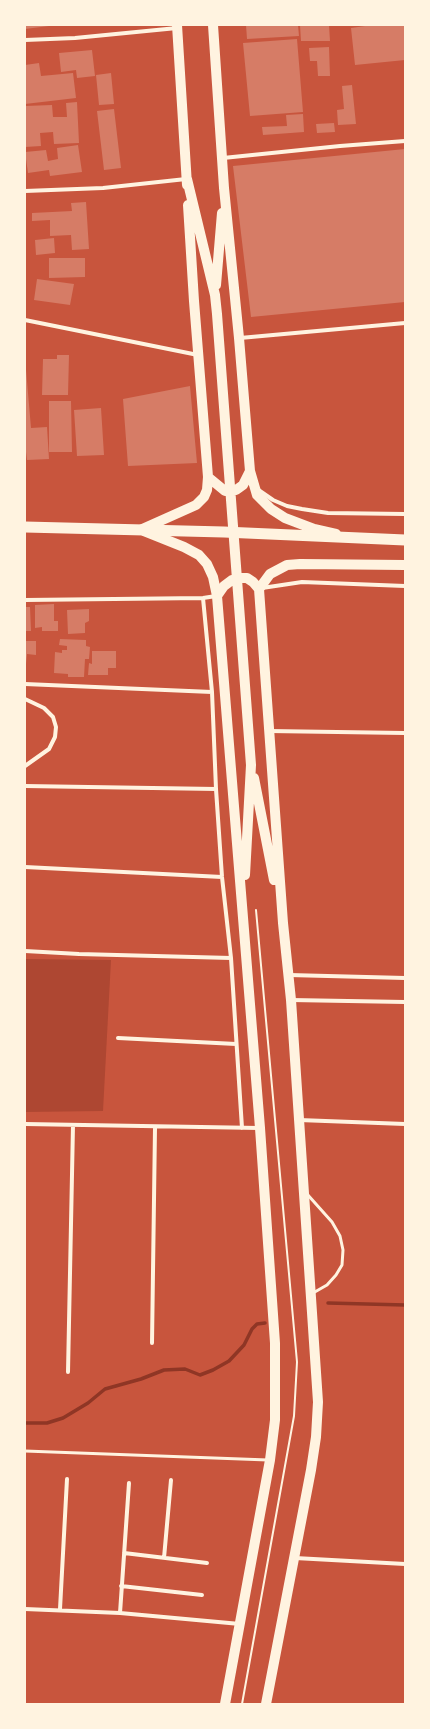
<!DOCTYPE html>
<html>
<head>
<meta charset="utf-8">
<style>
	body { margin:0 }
	#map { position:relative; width:430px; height:1729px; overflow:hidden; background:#c8553d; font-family:Raleway,sans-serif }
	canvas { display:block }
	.frame { position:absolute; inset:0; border:26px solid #fff3e0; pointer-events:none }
</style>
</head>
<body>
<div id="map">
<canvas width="430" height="1729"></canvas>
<div class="frame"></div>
</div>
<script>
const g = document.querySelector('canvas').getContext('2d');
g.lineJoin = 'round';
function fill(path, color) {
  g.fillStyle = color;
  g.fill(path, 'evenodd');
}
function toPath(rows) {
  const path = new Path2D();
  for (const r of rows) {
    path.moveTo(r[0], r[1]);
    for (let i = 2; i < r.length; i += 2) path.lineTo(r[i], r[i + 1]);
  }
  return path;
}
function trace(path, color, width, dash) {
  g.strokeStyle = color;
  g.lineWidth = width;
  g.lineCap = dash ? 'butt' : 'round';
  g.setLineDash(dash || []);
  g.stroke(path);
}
fill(toPath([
	[25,959,111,960,103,1111,25,1112]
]), '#ae4732');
trace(toPath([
	[328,1303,405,1305],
	[25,1423,47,1423,63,1418,88,1403,105,1389,141,1379,164,1370,185,1369,200,1375,213,1370,229,1361,244,1345,252,1329,257,1324,265,1323]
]), '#8f3625', 3.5);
fill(toPath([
	[25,25,49,25,49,26,25,29],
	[246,25,298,25,299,36,247,39],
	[300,25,329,25,330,41,301,41],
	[372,25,405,25,405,60,355,65,351,28],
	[297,39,303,112,250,116,243,43],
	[329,47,330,76,318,76,317,61,310,61,309,48],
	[92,50,95,76,77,78,76,70,61,72,59,53],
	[39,63,41,76,73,73,76,98,25,104,25,65],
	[111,73,114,104,99,105,96,75],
	[352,85,356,124,338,125,337,110,344,109,342,86],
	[77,102,79,143,54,144,53,132,40,133,41,146,25,147,25,106,52,105,53,117,67,117,66,103],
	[114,109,121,168,104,170,97,111],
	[303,114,304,132,263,135,262,127,287,126,286,115],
	[334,123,335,132,317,133,316,124],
	[78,145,82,172,50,176,49,170,28,173,25,152,46,150,48,161,58,159,57,148],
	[405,149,405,302,251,317,233,166],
	[86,202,89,249,72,250,71,235,50,236,50,220,32,221,32,213,72,211,71,203],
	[54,238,55,253,36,255,35,240],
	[49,258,85,258,85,277,49,278],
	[37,279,74,284,70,305,34,300],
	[57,355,69,355,68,395,42,395,43,359,57,359],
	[25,358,31,428,47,427,49,459,27,460,25,444],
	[190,386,197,463,128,466,123,399],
	[49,401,71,401,72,452,49,452],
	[101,408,104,455,77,456,74,410],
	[54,604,54,621,58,621,58,631,42,631,42,627,35,628,35,605],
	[25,607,30,607,31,631,25,631],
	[89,609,89,621,85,623,85,633,68,634,67,610],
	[60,639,86,640,86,646,90,647,89,659,85,659,84,677,68,677,68,674,54,673,55,652,62,653,62,650,67,650,67,646,59,645],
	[25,641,36,641,36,655,27,654,26,664,25,664],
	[92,651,116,651,116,668,108,668,108,675,88,675,89,663,92,664]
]), '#d67c66');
trace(toPath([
	[242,1704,294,1416,297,1362,256,910]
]), '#fff3e0', 2);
trace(toPath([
	[307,1194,332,1222,340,1236,343,1250,342,1265,336,1275,327,1285,313,1293],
	[25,1451,268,1460]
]), '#fff3e0', 3);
trace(toPath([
	[25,40,75,38,177,28],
	[223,158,340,146,405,141],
	[25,191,103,188,186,179],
	[25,320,198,355],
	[240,338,405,323],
	[257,489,273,500,287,506,302,509,328,513,405,514],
	[262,588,302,582,405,586],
	[25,600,203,598,216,596],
	[25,684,212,692],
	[25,699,44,708,53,717,56,727,55,737,49,749,25,766],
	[269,731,405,733],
	[25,786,216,789,212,692,203,598],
	[216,789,222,877,231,958,242,1128],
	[25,867,222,877],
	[25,951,79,954,231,958],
	[289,975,405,978],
	[291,1000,405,1002],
	[118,1038,236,1044],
	[299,1120,405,1124],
	[25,1124,259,1128],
	[152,1343,155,1128],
	[68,1372,73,1125],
	[124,1553,207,1563],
	[164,1558,171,1480],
	[295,1558,405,1564],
	[121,1586,202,1595],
	[25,1609,120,1613,240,1624],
	[60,1609,67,1479],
	[120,1613,129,1483]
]), '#fff3e0', 4);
trace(toPath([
	[177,25,187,185],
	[213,25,224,188,239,338,250,471,257,495,271,509,285,518,314,529,336,534],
	[187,179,215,295,217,314,251,765,245,875],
	[216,285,222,213],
	[208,477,225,491,236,490,243,485,250,471],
	[140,530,196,505,204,497,207,490,208,477,194,301,188,205],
	[144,531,184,547,199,555,207,564,213,577,217,596,260,1128,275,1343,275,1420,270,1460,225,1704],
	[217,596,224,586,232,580,239,578,247,578,253,582,259,589],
	[254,778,274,880],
	[266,1704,311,1470,316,1437,318,1402,291,1000,283,923,259,589,270,574,287,565,300,564,405,565]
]), '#fff3e0', 10);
trace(toPath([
	[25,527,224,532,405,540]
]), '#fff3e0', 11);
</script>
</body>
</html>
